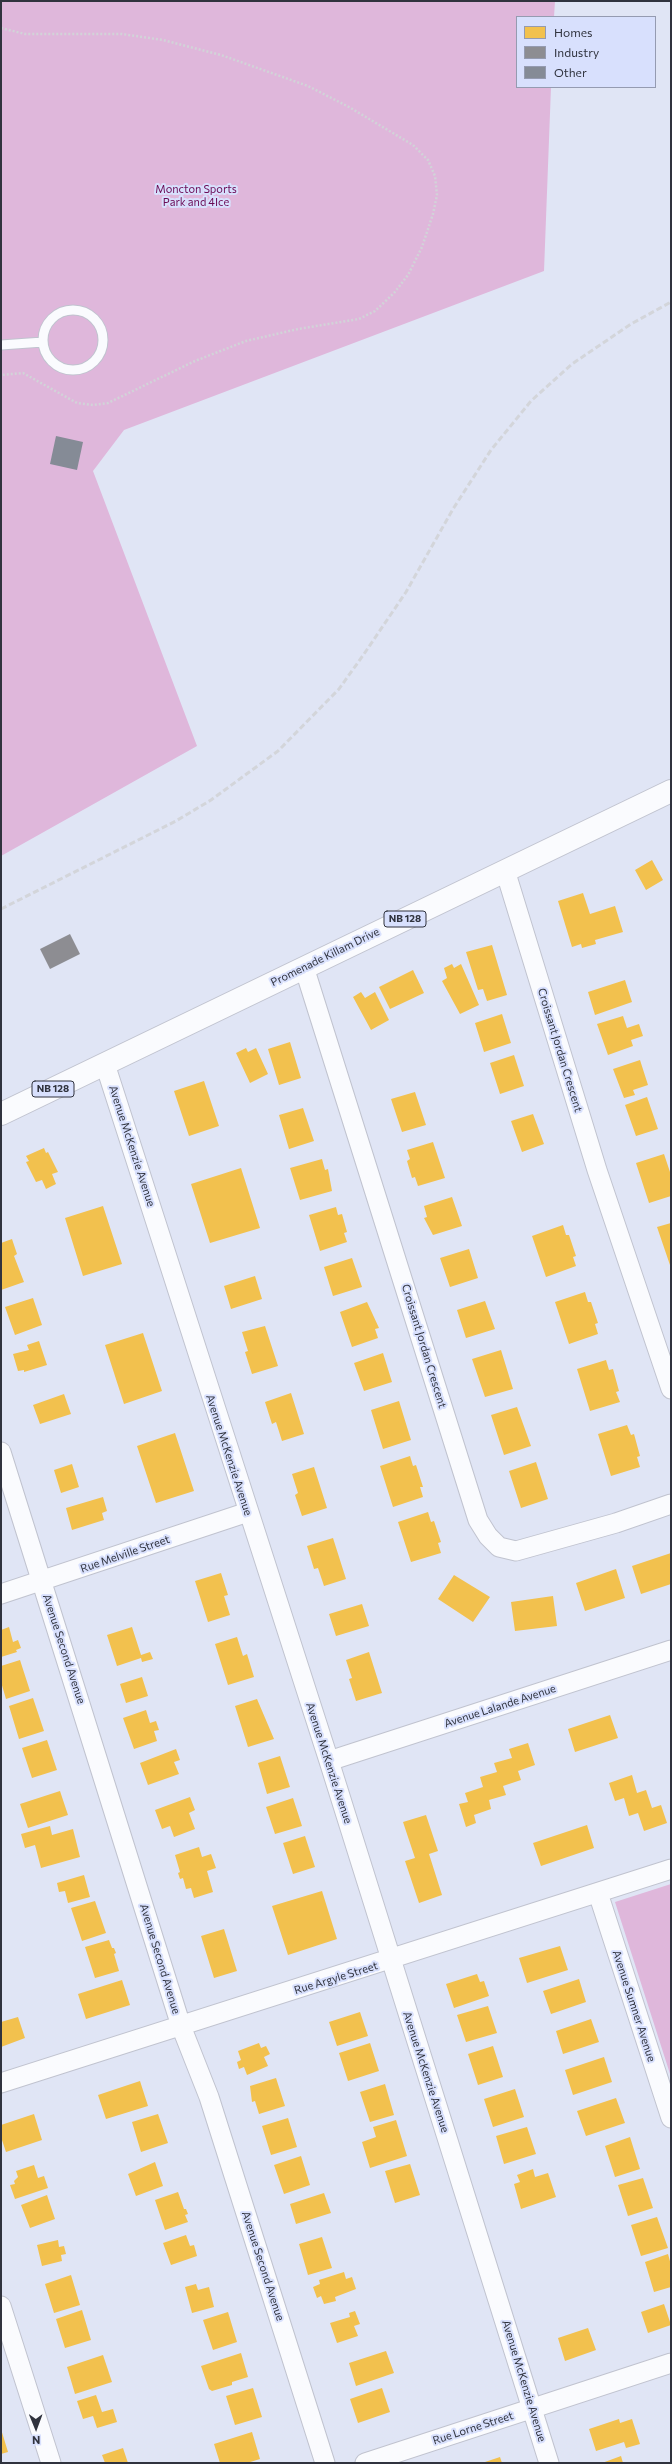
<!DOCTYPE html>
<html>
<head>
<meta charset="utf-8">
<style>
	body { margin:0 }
	#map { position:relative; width:672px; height:2464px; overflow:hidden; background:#e0e5f5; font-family:Commissioner,sans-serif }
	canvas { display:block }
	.frame { position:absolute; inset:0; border:2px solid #30333e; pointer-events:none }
	.legend { position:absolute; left:516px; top:16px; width:140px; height:72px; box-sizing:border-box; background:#d8e0fd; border:1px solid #959bb1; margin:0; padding:5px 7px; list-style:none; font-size:12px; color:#30333e }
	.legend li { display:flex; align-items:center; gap:8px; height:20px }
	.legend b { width:20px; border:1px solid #959bb1 }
	.north { position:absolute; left:16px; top:2408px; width:40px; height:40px; -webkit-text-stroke:3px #d8e0fd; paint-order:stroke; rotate:179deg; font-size:11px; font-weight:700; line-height:16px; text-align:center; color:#30333e }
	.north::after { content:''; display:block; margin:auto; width:14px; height:18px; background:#30333e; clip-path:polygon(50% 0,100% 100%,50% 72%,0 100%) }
</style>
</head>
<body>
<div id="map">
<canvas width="672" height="2464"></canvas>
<div class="frame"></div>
<ul class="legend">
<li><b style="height:11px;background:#f2c14e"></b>Homes</li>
<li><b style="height:11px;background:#8d8d92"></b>Industry</li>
<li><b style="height:11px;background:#858b96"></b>Other</li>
</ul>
<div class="north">N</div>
</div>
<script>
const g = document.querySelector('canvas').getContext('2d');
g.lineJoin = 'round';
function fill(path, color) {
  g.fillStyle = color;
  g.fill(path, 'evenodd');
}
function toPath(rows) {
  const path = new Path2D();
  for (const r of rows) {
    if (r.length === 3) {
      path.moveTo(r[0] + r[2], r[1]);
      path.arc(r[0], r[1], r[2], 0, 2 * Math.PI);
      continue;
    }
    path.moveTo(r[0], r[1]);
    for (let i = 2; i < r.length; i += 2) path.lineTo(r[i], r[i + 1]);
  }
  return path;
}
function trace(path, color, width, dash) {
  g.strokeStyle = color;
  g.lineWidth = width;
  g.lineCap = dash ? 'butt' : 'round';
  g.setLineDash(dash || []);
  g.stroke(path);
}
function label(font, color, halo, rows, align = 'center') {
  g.font = font + ' Commissioner,sans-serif';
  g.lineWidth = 4;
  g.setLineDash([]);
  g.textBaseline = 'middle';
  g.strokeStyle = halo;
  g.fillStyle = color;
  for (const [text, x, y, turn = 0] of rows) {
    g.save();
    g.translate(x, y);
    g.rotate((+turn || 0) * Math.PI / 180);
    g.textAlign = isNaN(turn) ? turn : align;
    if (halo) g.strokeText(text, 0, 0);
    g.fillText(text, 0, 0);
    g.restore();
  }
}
fill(toPath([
	[1,1,555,1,554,17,517,17,517,87,551,87,544,271,124,430,93,471,197,746,1,856],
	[671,1884,671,2077,615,1902]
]), '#dfb7db');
fill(toPath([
	[652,860,663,880,646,890,635,870],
	[583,893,590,914,615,906,623,932,595,940,596,944,582,948,581,944,572,947,558,901],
	[492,945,507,995,487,1001,483,989,478,990,466,952],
	[452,964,454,968,461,964,479,1005,460,1014,442,981,447,978,444,968],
	[413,970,424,993,390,1009,379,987],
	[625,980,632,1002,595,1015,588,992],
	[361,992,365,998,375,992,389,1020,371,1030,353,997],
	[502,1014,511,1043,484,1052,475,1023],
	[623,1016,627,1028,639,1024,643,1036,631,1040,633,1046,608,1055,597,1024],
	[290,1042,301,1078,279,1085,268,1049],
	[246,1048,248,1052,256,1048,268,1074,250,1083,236,1053],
	[514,1055,524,1086,500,1094,490,1063],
	[640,1060,648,1085,633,1090,635,1095,624,1098,613,1069],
	[204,1081,219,1126,189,1136,174,1091],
	[415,1092,426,1125,402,1132,391,1099],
	[647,1097,658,1129,636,1136,625,1105],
	[303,1108,314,1141,289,1149,279,1115],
	[533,1114,544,1144,522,1152,511,1121],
	[433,1142,445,1178,418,1186,415,1177,412,1178,407,1161,410,1159,407,1150],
	[44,1148,46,1153,48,1152,58,1172,52,1174,56,1184,46,1189,42,1180,36,1182,26,1162,29,1161,26,1156],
	[664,1154,671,1175,671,1196,649,1203,636,1163],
	[322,1159,325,1170,328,1169,332,1191,300,1200,290,1168],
	[241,1168,260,1228,210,1243,191,1184],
	[452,1197,462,1226,433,1235,424,1218,427,1217,424,1206],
	[103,1206,122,1264,83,1276,65,1218],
	[336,1207,338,1215,342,1214,347,1232,344,1233,347,1242,320,1251,309,1215],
	[671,1223,671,1268,657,1227],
	[563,1225,566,1235,569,1235,576,1256,573,1257,576,1266,546,1277,532,1236],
	[12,1239,17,1254,14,1256,24,1282,1,1290,1,1243],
	[469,1249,478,1278,450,1287,440,1258],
	[352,1258,362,1287,333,1296,324,1267],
	[255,1276,262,1299,231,1309,224,1286],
	[585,1292,588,1302,591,1302,598,1323,595,1324,598,1334,569,1344,555,1302],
	[33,1298,42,1325,15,1335,5,1307],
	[485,1301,495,1329,466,1338,457,1310],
	[367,1302,379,1328,375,1329,378,1338,352,1347,340,1312],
	[265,1326,278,1366,252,1374,245,1352,248,1351,242,1332],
	[143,1333,162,1391,124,1404,105,1345],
	[39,1341,47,1365,24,1372,24,1370,18,1371,13,1354,29,1350,27,1345],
	[501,1350,513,1389,485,1397,472,1359],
	[383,1353,392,1382,364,1391,354,1363],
	[606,1360,609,1370,613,1369,619,1391,616,1392,620,1402,590,1411,577,1369],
	[291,1393,304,1434,282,1441,276,1422,272,1424,265,1402],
	[64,1394,71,1414,40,1424,33,1405],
	[399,1401,411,1440,383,1449,371,1410],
	[517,1407,531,1446,504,1455,491,1415],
	[627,1425,631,1435,634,1434,640,1456,637,1457,640,1467,611,1476,598,1434],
	[175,1433,194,1491,156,1503,137,1446],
	[410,1456,413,1466,416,1465,423,1487,420,1487,423,1497,393,1507,380,1466],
	[536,1462,548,1499,521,1508,509,1471],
	[72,1464,79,1487,61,1493,54,1470],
	[314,1467,327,1508,302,1516,295,1495,298,1493,292,1474],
	[103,1497,107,1511,102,1513,104,1520,72,1530,66,1508],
	[428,1512,431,1522,434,1521,441,1542,438,1543,441,1553,411,1562,398,1522],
	[333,1538,346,1579,324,1586,318,1568,314,1569,307,1546],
	[671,1553,671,1584,641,1594,632,1566],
	[616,1569,625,1598,585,1611,576,1583],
	[221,1573,228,1595,224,1596,230,1615,208,1622,195,1581],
	[454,1575,490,1597,473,1622,438,1599],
	[553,1596,557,1626,515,1631,511,1602],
	[362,1604,369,1626,336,1636,329,1614],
	[9,1627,13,1642,18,1640,21,1648,16,1650,17,1652,1,1657,1,1630],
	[132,1627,141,1655,150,1652,153,1659,142,1662,141,1658,117,1666,107,1635],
	[237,1637,243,1656,247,1654,254,1677,228,1685,215,1644],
	[369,1652,382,1693,356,1701,349,1679,352,1678,346,1660],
	[20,1660,30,1691,6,1699,1,1682,1,1666],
	[142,1677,148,1696,126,1703,120,1684],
	[33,1698,44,1731,19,1739,9,1706],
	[257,1699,274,1739,248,1747,235,1706],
	[146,1710,150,1723,156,1721,159,1730,154,1731,157,1741,134,1749,123,1718],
	[610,1715,618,1738,575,1752,568,1729],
	[47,1740,57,1770,32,1778,22,1748],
	[528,1743,535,1765,518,1771,521,1780,503,1786,506,1795,489,1800,491,1809,474,1815,476,1823,466,1827,459,1804,468,1802,465,1793,483,1787,480,1777,497,1772,494,1763,512,1758,509,1749],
	[176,1749,180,1760,174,1762,179,1774,148,1785,140,1763],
	[280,1756,290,1787,267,1794,258,1763],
	[632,1775,637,1793,646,1790,652,1808,661,1805,667,1823,644,1831,638,1813,629,1816,624,1798,615,1801,609,1783],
	[60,1791,68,1815,28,1828,20,1804],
	[190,1797,195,1810,189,1813,195,1829,174,1837,170,1826,162,1829,155,1810],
	[293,1798,302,1826,275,1834,266,1807],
	[426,1815,438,1851,429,1854,442,1895,419,1903,405,1861,415,1858,403,1822],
	[587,1825,594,1848,541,1866,533,1843],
	[50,1826,52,1835,73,1829,80,1857,41,1868,35,1845,25,1848,21,1834],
	[305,1836,315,1867,293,1874,283,1843],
	[199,1847,202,1857,211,1854,216,1868,207,1871,213,1892,194,1898,191,1888,186,1889,183,1878,180,1879,178,1873,180,1872,175,1855],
	[84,1875,90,1897,68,1903,65,1891,59,1892,57,1883],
	[322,1891,337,1939,288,1955,272,1906],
	[95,1901,106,1933,82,1941,71,1908],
	[224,1929,237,1971,214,1978,201,1936],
	[109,1940,112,1948,114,1948,116,1953,114,1954,119,1971,95,1978,85,1947],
	[560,1946,568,1970,527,1983,519,1958],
	[477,1974,480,1982,484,1981,489,1996,454,2008,446,1984],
	[579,1979,586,2002,551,2014,543,1991],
	[122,1980,130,2005,86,2019,78,1994],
	[488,2006,497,2033,466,2042,457,2015],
	[360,2012,368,2036,337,2046,329,2022],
	[18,2017,25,2038,1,2047,1,2022],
	[591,2019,599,2042,563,2054,556,2031],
	[259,2043,261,2048,266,2046,270,2054,264,2057,268,2066,247,2075,244,2067,239,2069,237,2062,241,2060,238,2051],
	[370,2043,379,2071,348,2081,339,2053],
	[493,2046,503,2077,478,2085,468,2054],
	[604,2057,612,2082,573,2095,565,2070],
	[276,2078,285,2106,259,2114,255,2101,252,2102,250,2086],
	[140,2081,148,2106,106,2119,98,2095],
	[385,2084,394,2115,370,2122,360,2092],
	[515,2089,524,2117,493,2127,484,2099],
	[616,2098,625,2123,586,2136,577,2111],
	[34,2114,42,2140,6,2152,1,2137,1,2125],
	[158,2114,168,2143,141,2152,132,2122],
	[288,2118,297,2147,271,2155,262,2126],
	[396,2120,407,2156,370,2168,362,2142,376,2137,373,2127],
	[527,2127,536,2154,504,2164,496,2136],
	[630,2137,640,2169,615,2177,605,2146],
	[301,2156,310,2185,284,2194,274,2165],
	[155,2162,163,2186,136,2196,128,2174],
	[410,2164,420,2195,395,2203,385,2171],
	[34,2165,38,2178,44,2176,48,2188,15,2199,10,2185,15,2184,14,2181,18,2177,16,2171],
	[533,2169,535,2177,548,2173,556,2197,521,2209,514,2184,520,2182,517,2175],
	[643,2178,653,2208,628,2216,618,2185],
	[178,2192,184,2209,186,2209,188,2214,185,2215,188,2222,165,2230,155,2200],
	[324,2193,331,2213,296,2224,290,2204],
	[47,2195,55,2219,30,2228,21,2205],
	[657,2217,668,2248,641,2256,631,2225],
	[186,2235,190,2246,194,2245,197,2256,171,2265,163,2243],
	[322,2237,332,2268,308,2275,299,2244],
	[58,2240,59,2247,64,2246,66,2254,61,2255,62,2261,42,2266,37,2245],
	[668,2254,671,2265,671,2287,654,2292,645,2262],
	[344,2272,346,2279,352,2277,356,2289,335,2297,336,2301,324,2304,321,2296,317,2298,313,2287,320,2284,319,2280],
	[71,2275,80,2305,54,2313,45,2284],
	[196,2284,198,2290,209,2287,214,2307,192,2313,185,2287],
	[664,2304,671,2325,648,2333,641,2312],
	[82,2310,91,2340,65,2348,56,2319],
	[355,2311,360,2324,354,2326,358,2336,337,2343,330,2323,350,2317,349,2313],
	[228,2312,237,2342,213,2350,203,2320],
	[588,2328,596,2350,565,2361,558,2338],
	[386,2351,394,2373,356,2386,349,2363],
	[241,2353,248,2377,232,2382,232,2385,212,2391,209,2389,201,2366],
	[103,2355,112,2382,75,2394,67,2367],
	[253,2388,262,2417,235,2425,226,2396],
	[382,2388,390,2412,358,2423,350,2399],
	[96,2395,102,2412,113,2409,117,2422,97,2428,93,2416,83,2419,77,2401],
	[619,2419,620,2423,632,2419,640,2444,626,2448,624,2442,596,2451,589,2429],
	[1,2429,8,2452,1,2454],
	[252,2432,260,2459,247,2463,220,2463,214,2444],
	[123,2448,128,2463,105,2463,102,2455],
	[621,2456,623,2463,602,2463],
	[500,2457,502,2463,482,2463]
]), '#f2c14e');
fill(toPath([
	[70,934,80,954,50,969,40,949]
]), '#8d8d92');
fill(toPath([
	[56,436,83,442,77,470,50,464]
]), '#858b96');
const service = toPath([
	[73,340,30],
	[1,345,43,342]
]);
const minor = toPath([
	[505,870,597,1170,671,1389],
	[304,967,478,1520,488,1536,499,1547,516,1551,616,1523,671,1504],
	[105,1064,329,1761,549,2463],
	[1,1452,181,2026,209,2097,325,2463],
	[1,1594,248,1512],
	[329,1761,671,1650],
	[598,1893,671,2118],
	[1,2083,671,1869],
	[1,2306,51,2463],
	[365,2463,671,2363]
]);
const primary = toPath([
	[1,1114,671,791]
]);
trace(service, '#c0c3cf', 11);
trace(minor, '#c0c3cf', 21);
trace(primary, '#c0c3cf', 24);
trace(toPath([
	[1,28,25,34,122,34,163,40,221,55,308,86,349,107,413,145,428,160,435,176,437,195,433,214,422,247,408,275,394,293,375,311,359,319,298,329,246,341,195,361,108,403,93,405,77,403,23,373,1,375]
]), '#d2d3d8', 2.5, [2, 2]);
trace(service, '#fafbfe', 9);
trace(minor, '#fafbfe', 19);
trace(primary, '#fafbfe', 22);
trace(toPath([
	[1,909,176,821,211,800,278,751,339,689,364,654,406,592,453,509,491,450,531,401,572,364,631,324,671,302]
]), '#d3d5da', 3, [6, 3]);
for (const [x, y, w] of [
	[405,919,42],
	[53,1089,42]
]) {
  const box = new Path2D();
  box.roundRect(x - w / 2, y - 8, w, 16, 3);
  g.fillStyle = '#d8e0fd';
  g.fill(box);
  trace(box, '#30333e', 1);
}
label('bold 10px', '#30333e', null, [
	["NB 128",405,919],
	["NB 128",53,1089]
]);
label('11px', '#6a0a55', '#d8e0fd', [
	["Moncton Sports",196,189],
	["Park and 4Ice",196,202]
]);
label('11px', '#30333e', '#d8e0fd', [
	["Promenade Killam Drive",325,957,-26],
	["Croissant Jordan Crescent",560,1050,73],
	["Avenue McKenzie Avenue",132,1146,72],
	["Croissant Jordan Crescent",424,1346,73],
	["Avenue McKenzie Avenue",229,1455,72],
	["Rue Melville Street",125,1554,-19],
	["Avenue Second Avenue",64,1649,72],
	["Avenue Lalande Avenue",500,1706,-18],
	["Avenue McKenzie Avenue",329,1763,72],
	["Avenue Second Avenue",160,1959,73],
	["Rue Argyle Street",336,1978,-17],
	["Avenue Sumner Avenue",634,2006,72],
	["Avenue McKenzie Avenue",426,2072,72],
	["Avenue Second Avenue",263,2266,72],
	["Avenue McKenzie Avenue",524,2381,73],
	["Rue Lorne Street",473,2428,-18]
]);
</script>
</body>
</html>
